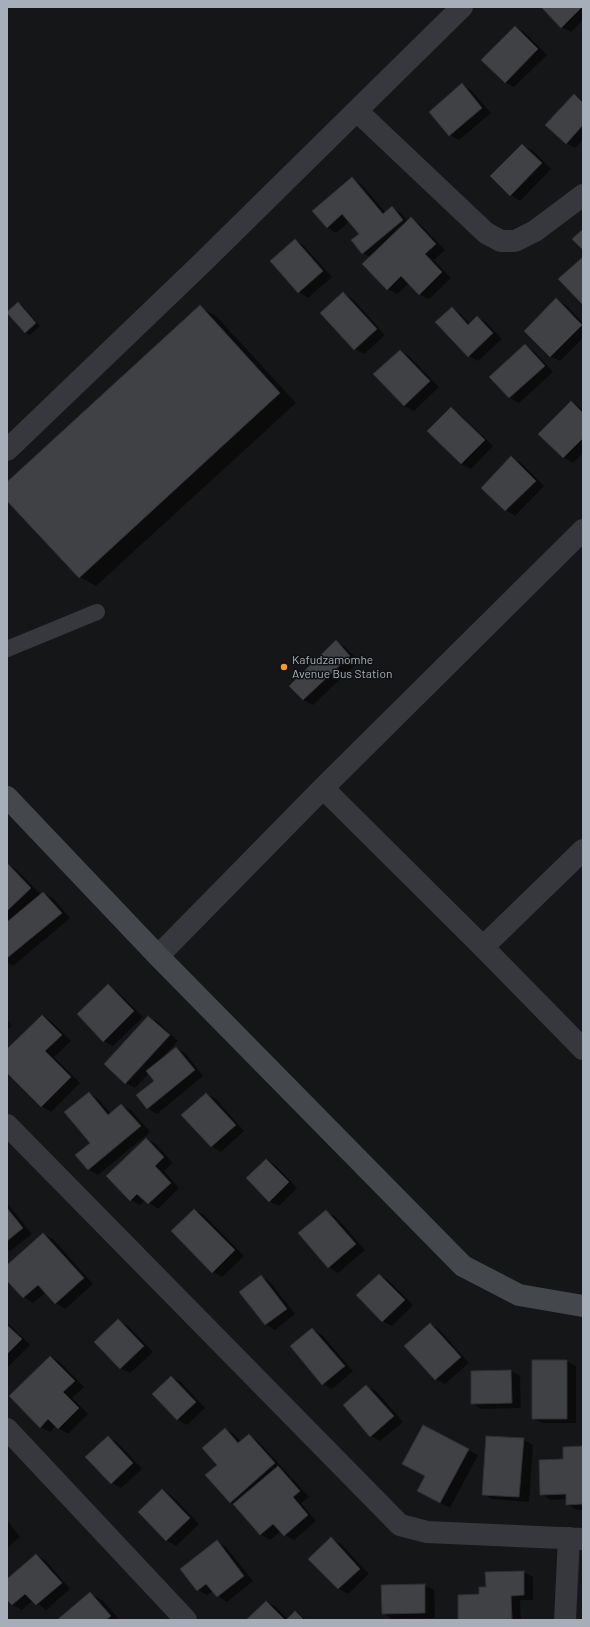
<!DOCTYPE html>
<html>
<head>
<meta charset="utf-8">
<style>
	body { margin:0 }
	#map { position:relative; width:590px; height:1627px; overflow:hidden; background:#151618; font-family:Barlow,sans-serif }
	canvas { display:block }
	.frame { position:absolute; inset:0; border:8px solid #a6afb9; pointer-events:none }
</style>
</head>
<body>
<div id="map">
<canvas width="590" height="1627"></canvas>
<div class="frame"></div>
</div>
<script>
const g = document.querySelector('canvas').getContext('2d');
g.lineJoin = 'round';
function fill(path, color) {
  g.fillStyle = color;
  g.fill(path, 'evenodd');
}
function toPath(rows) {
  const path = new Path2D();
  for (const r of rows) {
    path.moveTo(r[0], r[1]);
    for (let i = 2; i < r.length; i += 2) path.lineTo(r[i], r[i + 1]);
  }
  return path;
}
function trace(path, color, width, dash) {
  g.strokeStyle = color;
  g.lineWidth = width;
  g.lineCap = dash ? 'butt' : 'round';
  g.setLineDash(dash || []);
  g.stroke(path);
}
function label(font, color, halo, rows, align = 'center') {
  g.font = font + ' Barlow,sans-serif';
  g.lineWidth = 3;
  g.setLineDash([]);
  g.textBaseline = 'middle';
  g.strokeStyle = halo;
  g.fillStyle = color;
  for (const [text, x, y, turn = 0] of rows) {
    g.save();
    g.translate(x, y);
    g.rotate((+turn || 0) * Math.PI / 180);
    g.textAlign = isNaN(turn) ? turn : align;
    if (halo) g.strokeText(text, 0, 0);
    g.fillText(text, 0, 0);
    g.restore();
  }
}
fill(toPath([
	[542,7,583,7,583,20,571,32,561,27],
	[516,27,525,33,547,55,514,87,505,82],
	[462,84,471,90,491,113,459,140,450,135],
	[574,95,583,101,583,140,575,148,566,143],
	[522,145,532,150,551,169,520,201,511,195,491,176],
	[352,178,361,184,386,213,392,208,401,213,408,221,411,218,420,224,445,250,434,260,451,278,429,299,419,294,409,283,397,294,388,289,370,257,363,253,360,234,350,221,336,233,327,227],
	[295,240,304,246,332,277,308,298,299,292,271,261],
	[343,293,353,299,385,335,364,354,355,349],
	[556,300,566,305,583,323,583,338,560,361,550,356],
	[18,303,23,306,40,326,30,335,25,333],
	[200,307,216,316,296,403,96,586,80,577,7,499,7,483],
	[452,309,461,314,470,324,477,317,486,322,502,339,478,361,469,356],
	[525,345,534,351,553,372,519,403,510,398,491,377],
	[400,351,409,356,439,387,414,411,404,406,375,374],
	[572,402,583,410,583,453,573,463,564,458,540,434],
	[451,409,460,414,493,446,471,469,461,464],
	[511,458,521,463,544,486,515,516,506,510,482,488],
	[336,642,345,647,359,661,313,705,304,700,290,686],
	[8,865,17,870,41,895,43,893,53,898,70,918,13,966,7,962],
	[108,986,117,991,143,1017,113,1046,104,1041],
	[42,1016,51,1021,71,1041,54,1057,80,1083,51,1112,42,1106,7,1072,7,1051],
	[149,1017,158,1022,178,1041,164,1056,176,1048,186,1054,203,1076,157,1114,147,1108,155,1081,149,1073,135,1088,126,1083],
	[7,1019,12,1026,7,1030],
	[89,1093,98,1099,111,1114,121,1105,131,1110,150,1132,98,1175,89,1170,77,1155,91,1143],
	[206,1094,216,1099,244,1131,221,1152,211,1146],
	[146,1139,156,1144,173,1163,164,1171,179,1188,158,1209,145,1200,140,1205,131,1200],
	[266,1160,275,1165,297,1188,279,1206,269,1201],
	[7,1203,32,1234,10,1251,7,1249],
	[194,1210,204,1215,244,1256,222,1277,213,1272],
	[326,1211,336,1217,365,1250,338,1273,329,1267,300,1233],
	[43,1234,53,1239,93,1284,65,1309,56,1303,46,1292,33,1303,24,1297,7,1279,7,1266],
	[379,1275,388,1280,413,1305,392,1326,382,1321],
	[261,1276,270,1282,295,1314,275,1330,265,1324],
	[118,1321,128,1326,153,1352,130,1373,120,1368],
	[7,1322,30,1345,7,1368],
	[431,1324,440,1330,469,1363,445,1384,436,1379],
	[312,1329,322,1335,353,1371,332,1389,323,1384],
	[51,1357,60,1362,84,1387,72,1398,88,1414,68,1434,56,1426,50,1432,40,1427],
	[533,1361,567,1361,576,1366,576,1423,542,1423,533,1418],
	[511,1371,520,1376,521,1408,481,1409,472,1403,472,1372],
	[171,1377,181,1382,205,1408,187,1425,178,1420,153,1394],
	[366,1386,376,1391,403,1422,380,1441,371,1436],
	[225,1429,234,1434,241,1442,249,1435,258,1441,309,1497,301,1503,316,1521,294,1540,284,1535,281,1531,270,1540,261,1534,235,1505,230,1502,218,1465],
	[108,1437,117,1442,142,1469,121,1488,112,1483],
	[523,1439,533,1445,529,1502,492,1499,483,1494],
	[583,1447,583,1510,577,1510,567,1504,567,1499,551,1500,541,1494,564,1460],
	[468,1450,478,1455,450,1508,428,1496,426,1476],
	[162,1490,172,1496,199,1524,176,1546,166,1540],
	[7,1520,20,1537,7,1548],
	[331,1539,341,1544,369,1574,348,1594,339,1589,310,1559],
	[217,1542,226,1547,253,1581,227,1602,218,1596,213,1591,207,1595,198,1590],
	[36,1555,45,1560,70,1589,46,1610,33,1600,22,1610,13,1605,7,1598,7,1580],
	[523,1572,533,1577,533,1600,520,1600,521,1620,460,1620,487,1588],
	[424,1585,434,1590,435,1618,392,1619,383,1613],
	[90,1593,103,1601,120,1620,59,1620],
	[267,1602,276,1607,288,1620,295,1612,307,1620,248,1620]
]), '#0007');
const building = toPath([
	[541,7,582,7,561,28,541,7],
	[515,26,538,49,505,83,481,60,515,26],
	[462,83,482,108,449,136,429,112,462,83],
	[574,94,583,103,583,125,566,144,545,125,574,94],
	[522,144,542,163,510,196,490,176,522,144],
	[352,177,383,214,392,206,403,220,362,254,351,240,359,234,342,214,327,228,312,211,352,177],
	[411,217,436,244,425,254,442,272,419,295,401,276,387,290,362,264,411,217],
	[583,229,583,250,572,239,583,229],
	[295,239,323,271,298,293,270,261,295,239],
	[583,257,583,305,558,279,583,257],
	[343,292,377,329,354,350,320,313,343,292],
	[556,298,582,325,550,357,524,331,556,298],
	[18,302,36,323,25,333,7,313,7,312,18,302],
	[200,305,280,393,79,578,7,501,7,482,200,305],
	[452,307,468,325,477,316,493,333,468,357,435,322,452,307],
	[525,344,545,366,509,398,489,377,525,344],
	[400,350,430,381,404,406,373,374,400,350],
	[571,401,583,413,583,438,563,458,538,434,571,401],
	[451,407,485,440,461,464,427,431,451,407],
	[511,456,536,481,505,511,481,488,511,456],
	[336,640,350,656,303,700,289,686,336,640],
	[8,864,31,888,7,911,7,865,8,864],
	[43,892,62,913,7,958,7,922,43,892],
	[108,984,134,1011,103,1042,77,1014,108,984],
	[42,1015,62,1035,45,1051,71,1077,41,1107,7,1073,7,1049,42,1015],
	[148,1016,170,1035,125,1084,104,1064,148,1016],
	[176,1047,195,1070,147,1109,136,1095,154,1081,146,1071,176,1047],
	[89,1092,108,1115,121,1104,141,1126,88,1170,75,1155,90,1143,64,1112,89,1092],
	[206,1093,236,1125,211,1147,181,1115,206,1093],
	[146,1138,164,1157,155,1166,171,1183,148,1204,137,1194,130,1201,106,1176,146,1138],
	[266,1159,289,1182,269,1202,246,1178,266,1159],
	[7,1208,23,1228,7,1241,7,1208],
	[194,1209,235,1250,212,1273,171,1231,194,1209],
	[326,1210,356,1244,328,1268,298,1233,326,1210],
	[43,1233,84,1278,55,1304,38,1285,23,1298,7,1281,7,1265,43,1233],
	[379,1274,405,1300,382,1322,356,1295,379,1274],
	[261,1275,287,1309,265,1325,239,1292,261,1275],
	[118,1319,144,1346,120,1369,94,1342,118,1319],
	[430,1323,461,1357,435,1380,404,1346,430,1323],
	[7,1325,22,1339,7,1354,7,1325],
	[312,1328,345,1366,322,1385,290,1346,312,1328],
	[50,1356,75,1381,63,1392,79,1408,58,1429,48,1419,40,1428,9,1396,50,1356],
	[532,1360,567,1360,567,1419,532,1419,532,1360],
	[511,1370,512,1403,471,1404,471,1371,511,1370],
	[171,1376,196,1402,177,1420,152,1394,171,1376],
	[366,1385,394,1416,370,1437,343,1405,366,1385],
	[423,1425,469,1449,440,1503,417,1491,425,1476,402,1464,423,1425],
	[225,1428,238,1443,249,1434,275,1463,230,1503,205,1475,217,1465,202,1448,225,1428],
	[108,1436,133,1463,111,1484,85,1457,108,1436],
	[486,1436,524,1438,519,1497,482,1495,486,1436],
	[583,1446,583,1504,566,1505,566,1494,540,1495,539,1460,563,1459,563,1447,583,1446],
	[278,1466,300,1491,293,1497,308,1515,284,1536,273,1524,260,1535,233,1504,278,1466],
	[162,1489,190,1518,166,1541,138,1512,162,1489],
	[331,1537,360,1569,338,1589,308,1559,331,1537],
	[217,1540,244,1576,217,1597,206,1584,197,1591,180,1569,217,1540],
	[36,1554,62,1583,36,1605,25,1594,12,1605,7,1600,7,1579,36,1554],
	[524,1571,524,1595,511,1596,512,1620,458,1620,458,1595,479,1594,479,1587,486,1587,485,1572,524,1571],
	[425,1584,425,1613,382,1614,381,1585,425,1584],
	[90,1592,111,1616,106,1620,57,1620,90,1592],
	[266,1601,285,1620,246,1620,266,1601],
	[295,1611,304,1620,286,1620,295,1611]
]);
fill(building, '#3f4145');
trace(building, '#2f3034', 1);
trace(toPath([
	[7,649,97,612]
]), '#36383d', 16);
trace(toPath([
	[357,111,486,233,501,241,515,241,535,231,583,195],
	[7,450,202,263,462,7],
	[323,788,483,947,583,1049],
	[483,947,583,850],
	[158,956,323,788,583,530],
	[7,1125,400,1525,427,1532,583,1539],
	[7,1429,186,1620],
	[565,1620,569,1538]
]), '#36383d', 22);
trace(toPath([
	[7,797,158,956,463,1266,519,1295,583,1306]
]), '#44484d', 22);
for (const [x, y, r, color] of [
	[284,667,4,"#ff9626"]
]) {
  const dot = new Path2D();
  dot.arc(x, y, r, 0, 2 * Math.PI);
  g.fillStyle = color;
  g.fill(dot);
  trace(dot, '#101113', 1.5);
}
label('12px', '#a6afb9', '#101113', [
	["Kafudzamomhe",292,660],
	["Avenue Bus Station",292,674]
], 'left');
</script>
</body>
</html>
